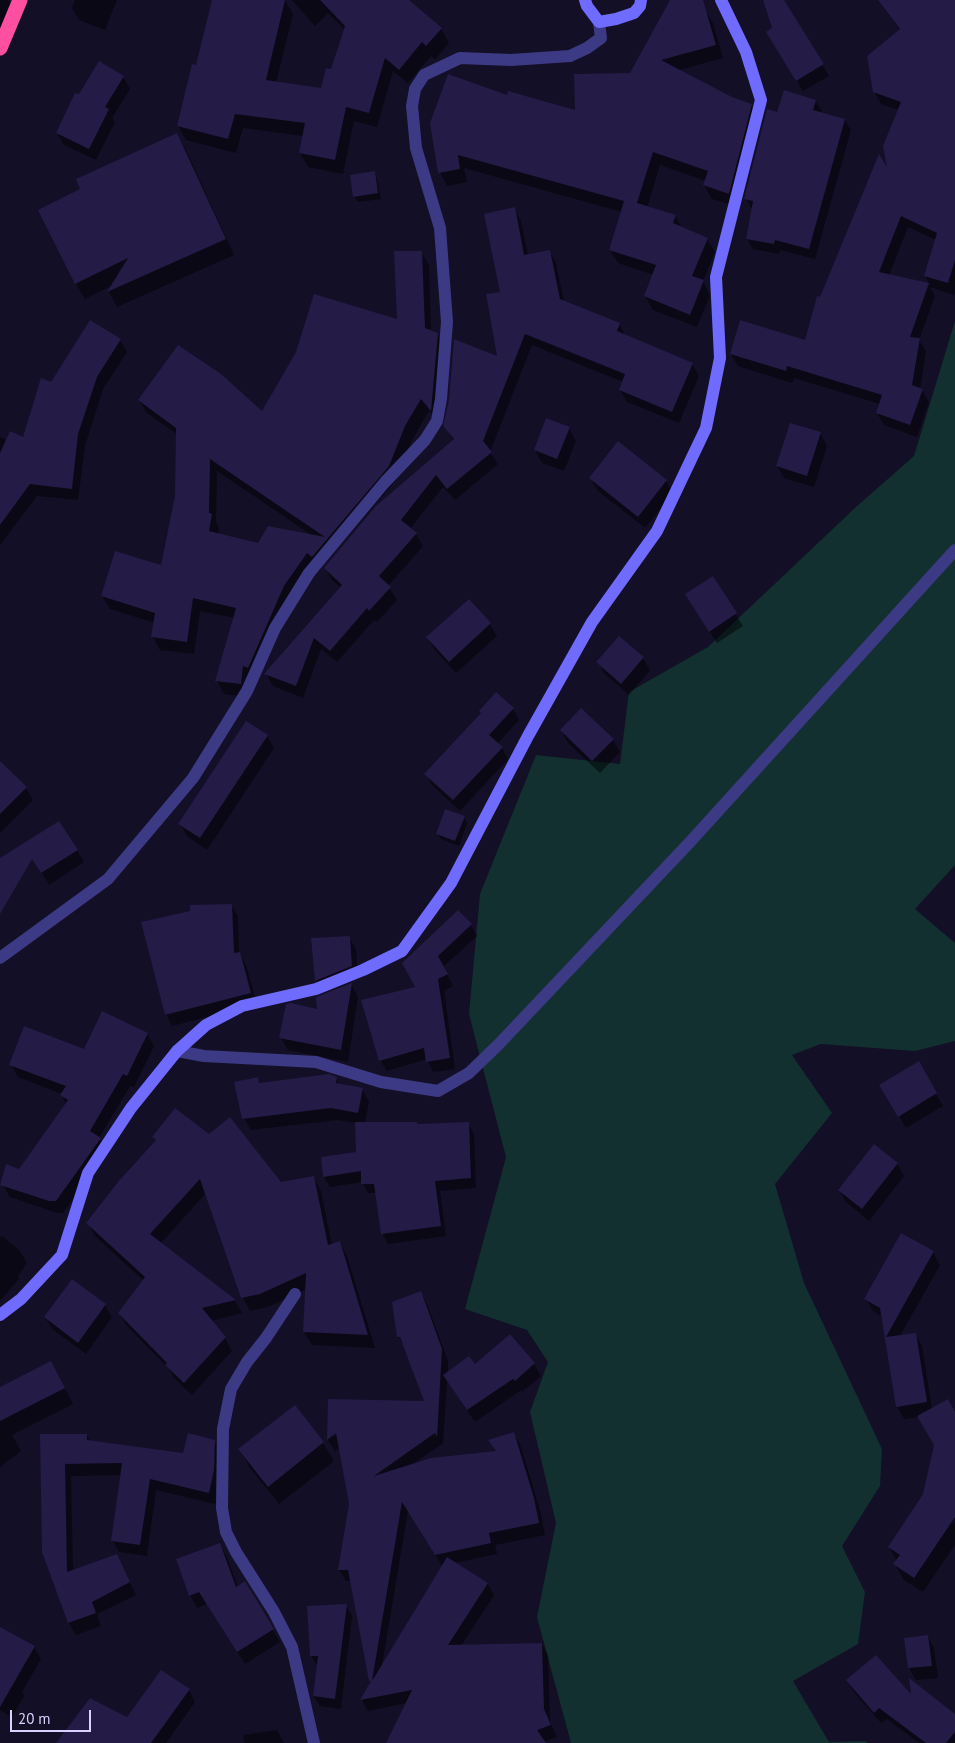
<!DOCTYPE html>
<html>
<head>
<meta charset="utf-8">
<style>
	body { margin:0 }
	#map { position:relative; width:955px; height:1743px; overflow:hidden; background:#130f26; font-family:"PT Sans",sans-serif }
	canvas { display:block }
	.scale { position:absolute; left:10px; top:1710px; width:81px; height:22px; box-sizing:border-box; border:2px solid #d9d4ff; border-top:0; padding-left:6px; font-size:15px; line-height:18px; white-space:nowrap; color:#d9d4ff; -webkit-text-stroke:4px #130f26; paint-order:stroke }
</style>
</head>
<body>
<div id="map">
<canvas width="955" height="1743"></canvas>
<div class="scale">20 m</div>
</div>
<script>
const g = document.querySelector('canvas').getContext('2d');
g.lineJoin = 'round';
function fill(path, color) {
  g.fillStyle = color;
  g.fill(path, 'evenodd');
}
function toPath(rows) {
  const path = new Path2D();
  for (const r of rows) {
    path.moveTo(r[0], r[1]);
    for (let i = 2; i < r.length; i += 2) path.lineTo(r[i], r[i + 1]);
  }
  return path;
}
function trace(path, color, width, dash) {
  g.strokeStyle = color;
  g.lineWidth = width;
  g.lineCap = dash ? 'butt' : 'round';
  g.setLineDash(dash || []);
  g.stroke(path);
}
fill(toPath([
	[955,321,955,865,915,909,955,943,955,1041,915,1051,821,1044,792,1055,832,1113,775,1184,804,1283,882,1449,880,1486,842,1546,865,1592,858,1644,793,1681,829,1742,865,1741,868,1743,571,1743,537,1617,556,1523,530,1412,548,1362,527,1330,465,1309,506,1157,469,1014,480,894,536,755,620,764,629,692,708,647,856,507,914,456]
]), '#12302f');
fill(toPath([
	[0,0,8,0,11,6,0,29],
	[75,0,117,0,105,30,79,20,72,8],
	[213,0,285,0,293,14,276,83,322,89,332,71,345,30,328,13,315,26,292,0,407,0,441,29,449,43,435,60,431,56,408,83,393,71,377,127,354,121,343,174,308,167,300,153,303,136,243,128,236,153,186,140,178,126,197,67],
	[765,0,783,0,829,76,803,91,774,43,774,28],
	[878,0,955,0,955,292,954,295,930,287,935,296,919,340,926,351,920,389,922,390,929,402,917,437,884,425,877,413,880,404,794,378,792,383,738,366,731,354,806,342,821,299,889,173,899,110,881,104,874,91,900,30],
	[908,227,936,240,925,276,930,285,889,275],
	[705,10,713,23,723,58,679,70,731,98,751,105,759,118,736,206,712,199,704,185,706,181,660,165,647,208,675,216,682,228,707,239,715,252,703,281,710,295,697,327,653,310,645,296,654,275,618,263,610,250,622,212,464,168,467,182,447,186,440,172,508,97,576,111,631,74],
	[123,77,130,89,112,118,115,122,96,160,64,145,57,133,79,96],
	[816,101,822,111,821,113,845,120,851,130,815,259,780,250,779,254,753,249,747,239,752,209,746,198,778,113],
	[177,135,186,150,234,255,117,307,109,292,113,285,85,299,76,284,81,190],
	[374,172,377,178,381,199,358,202,354,197],
	[514,209,521,221,528,255,549,251,556,263,564,302,619,324,626,337,692,364,699,376,679,423,627,402,620,390,623,382,532,345,490,452,498,464,455,500,443,487,410,529,416,534,423,546,388,586,397,600,377,622,374,620,337,662,321,649,303,698,273,686,266,674,341,588,332,580,325,568,454,441,445,426,499,358,501,293],
	[421,252,429,265,431,332,437,334,445,347,438,422,429,411,412,440,396,480,320,569,291,599,248,697,224,694,217,681,234,618,200,611,194,654,160,650,153,637,155,623,110,609,102,596,162,567,176,496,178,435,147,413,139,400,263,413,398,321],
	[217,471,313,536,258,544,218,535,219,528,216,522],
	[120,340,127,352,103,389,85,446,78,500,37,496,0,545,0,437,7,440,23,438],
	[569,428,576,441,564,471,542,463,535,450],
	[820,433,827,446,814,487,784,478,777,466],
	[590,478,666,481,673,493,645,528,598,491],
	[713,578,743,626,717,643,694,607],
	[490,624,497,636,456,673,435,650,428,638],
	[619,638,643,658,650,670,629,695,605,674,598,662],
	[513,709,519,720,497,744,502,748,508,759,460,811,432,785,426,774],
	[561,730,613,740,620,752,600,773,568,743],
	[267,736,274,748,207,850,187,836,180,824],
	[0,774,26,788,33,800,0,833],
	[464,817,467,823,459,846,441,839,437,833],
	[77,850,84,862,49,885,32,856],
	[231,905,238,916,239,953,246,965,257,1004,172,1026,166,1014],
	[458,911,471,925,477,936,443,967,453,986,444,991,455,1069,433,1072,427,1059,387,1071,380,1060,417,987],
	[349,937,356,949,358,978,323,992,316,980],
	[352,985,358,997,348,1062,288,1050,281,1038],
	[147,1034,154,1046,134,1087,130,1086,99,1138,107,1151,63,1213,57,1213,10,1197,3,1185,20,1171,66,1104,62,1095,62,1094,18,1077,11,1065,85,1050],
	[918,1063,943,1106,906,1128,881,1085],
	[257,1078,261,1084,336,1078,340,1085,362,1089,369,1102,365,1123,417,1123,418,1125,468,1124,474,1134,476,1188,440,1191,446,1236,388,1244,383,1234,376,1193,368,1193,362,1182,330,1187,324,1177,322,1158,357,1153,356,1123,338,1120,251,1130,244,1118],
	[209,1135,281,1184,314,1178,321,1191,332,1245,340,1242,347,1256,375,1348,312,1345,304,1332,307,1289,268,1307,250,1311,243,1298,206,1193,160,1244,235,1301,242,1313,211,1321,225,1338,232,1351,192,1395,174,1378,168,1368,127,1326,119,1313,144,1281,95,1236,88,1223,156,1142,153,1137],
	[874,1146,897,1164,904,1176,869,1221,846,1202,839,1190],
	[902,1235,933,1252,940,1265,900,1336,915,1334,922,1346,932,1409,955,1414,955,1545,923,1592,904,1580,895,1565,897,1561,889,1547,924,1494,935,1445,919,1417,904,1419,897,1407,883,1317,873,1311,866,1299],
	[2,1236,20,1251,27,1263,18,1276,19,1279,0,1301,0,1238],
	[76,1283,105,1305,112,1317,86,1354,52,1329,45,1317],
	[421,1292,427,1304,448,1361,448,1373,474,1366,534,1364,541,1376,522,1392,521,1390,475,1422,447,1380,443,1445,442,1444,413,1464,497,1453,490,1440,513,1433,520,1444,540,1510,545,1535,495,1545,497,1554,454,1563,488,1584,494,1595,461,1646,542,1644,548,1655,550,1722,557,1737,544,1742,545,1743,388,1743,407,1703,368,1711,362,1700,371,1683,352,1581,346,1581,339,1570,350,1504,340,1447,335,1451,328,1440,329,1400,425,1403,405,1348,398,1336],
	[342,1430,333,1437,333,1434],
	[408,1511,442,1566,382,1665],
	[51,1362,73,1404,12,1435,21,1451,0,1467,0,1388],
	[294,1407,323,1443,334,1461,279,1504,250,1468,240,1450],
	[41,1435,87,1435,90,1441,184,1454,214,1441,221,1453,221,1483,215,1504,156,1490,147,1556,119,1552,112,1540,122,1475,71,1476,73,1571,123,1568,136,1595,97,1614,101,1626,76,1635,69,1623,43,1552],
	[220,1545,227,1557,238,1587,245,1583,280,1642,245,1664,207,1604,197,1608,190,1595],
	[346,1605,352,1616,341,1709,320,1706,314,1696,318,1666,311,1656],
	[0,1628,34,1647,41,1659,22,1692,24,1696,12,1717,0,1710],
	[927,1636,934,1648,938,1678,916,1680,909,1668,905,1639],
	[848,1681,955,1715,955,1743,919,1743,887,1719,881,1723,854,1692],
	[189,1690,195,1702,166,1743,168,1743,58,1743,128,1719],
	[277,1730,284,1743,244,1743,243,1735]
]), '#0007');
fill(toPath([
	[212,0,285,0,266,80,321,88,326,68,331,69,345,26,320,0,409,0,442,28,426,46,422,42,399,70,385,58,369,113,346,107,335,160,299,153,305,123,235,114,228,139,177,126,192,64,196,65],
	[670,0,703,0,716,45,661,60,732,97,752,104,729,194,703,185,708,171,653,152,637,203,676,215,673,223,708,238,692,276,704,280,690,315,644,296,656,265,609,250,624,201,458,155,460,169,438,173,430,123,448,74,507,95,508,91,575,110,574,74,630,73],
	[763,0,784,0,824,64,796,81,766,32,772,28],
	[878,0,955,0,955,260,948,283,924,276,937,233,901,216,879,272,929,283,910,337,920,338,912,385,923,389,910,425,876,413,882,395,787,366,786,371,730,354,740,320,805,340,817,296,820,297,879,154,887,167,883,146,901,102,873,92,867,56,900,29],
	[99,61,124,76,105,107,109,109,89,149,56,133,75,93,79,94],
	[784,90,816,100,813,110,845,119,809,249,775,240,774,244,746,239,753,201,744,199,767,109,777,112],
	[177,133,226,239,107,292,128,258,75,284,38,210,80,189,76,179],
	[375,171,378,193,353,197,350,175],
	[515,207,524,255,550,250,560,299,620,323,617,331,693,363,672,412,619,390,625,374,525,334,483,441,492,452,447,489,436,475,401,520,417,533,379,576,391,587,369,611,367,608,330,651,314,638,296,686,264,674,342,585,324,568,376,506,454,439,443,426,449,400,454,339,497,356,486,294,500,292,484,214],
	[394,251,422,251,425,328,438,333,431,411,421,399,405,426,389,466,312,557,307,553,284,586,248,668,243,666,241,684,215,681,236,608,193,598,187,642,151,637,155,613,101,596,115,551,161,565,175,496,176,428,138,400,178,345,221,374,262,411,296,352,314,294,397,319],
	[210,459,288,512,325,537,268,526,258,543,209,531,212,514,209,513],
	[90,320,121,339,97,377,78,434,72,489,30,484,0,525,0,453,10,431,23,437,41,378,51,382],
	[546,418,570,427,557,459,534,450],
	[790,423,821,432,807,476,776,466],
	[618,441,667,480,638,517,589,478],
	[713,576,737,613,709,632,685,594],
	[469,599,491,623,449,662,426,637],
	[619,636,644,657,621,684,596,662],
	[496,692,514,708,489,735,503,747,453,800,424,774,481,713,479,711],
	[581,708,614,739,592,761,560,730],
	[246,721,268,735,200,838,178,824],
	[0,761,27,787,0,814],
	[445,809,465,816,455,841,436,834],
	[59,821,78,850,41,873,32,859,0,914,0,858],
	[232,904,234,953,240,952,251,993,165,1015,141,922,190,911,190,905],
	[458,910,472,924,438,956,448,974,438,979,450,1058,426,1062,424,1048,379,1061,361,1000,415,987,402,963],
	[350,936,352,966,315,981,311,938],
	[352,983,341,1050,279,1038,286,1004,291,1003,317,1009,316,997],
	[102,1011,148,1033,127,1076,123,1074,90,1131,101,1138,56,1201,49,1201,0,1185,6,1164,19,1169,68,1100,60,1095,66,1086,9,1065,24,1026,84,1049],
	[919,1061,937,1093,898,1117,879,1085],
	[329,1074,337,1077,336,1083,363,1088,358,1113,331,1108,242,1119,234,1082,258,1077,259,1083],
	[175,1108,209,1134,230,1117,281,1182,314,1176,328,1245,340,1241,368,1335,303,1332,306,1273,260,1294,241,1298,200,1179,150,1234,236,1300,202,1308,226,1337,184,1383,165,1365,167,1363,118,1313,145,1277,86,1223,118,1182,156,1140,152,1137],
	[355,1122,417,1122,417,1124,469,1122,471,1178,435,1181,441,1226,381,1234,374,1184,361,1184,361,1171,323,1177,321,1157,356,1152],
	[874,1144,898,1163,862,1209,838,1190],
	[901,1233,934,1251,886,1337,916,1333,927,1402,896,1407,880,1308,864,1299],
	[72,1279,106,1304,78,1343,44,1317],
	[421,1291,442,1349,437,1437,435,1433,374,1476,431,1458,496,1451,488,1440,514,1432,534,1498,539,1523,489,1533,491,1543,435,1555,402,1502,372,1681,447,1557,488,1583,448,1645,542,1643,544,1709,551,1725,537,1730,546,1743,386,1743,412,1690,360,1700,371,1681,369,1681,348,1570,338,1570,349,1504,336,1433,327,1440,328,1399,424,1401,400,1337,397,1337,392,1302],
	[510,1334,535,1363,515,1381,513,1379,467,1410,443,1375,469,1356,475,1364],
	[51,1361,65,1388,0,1421,0,1387],
	[948,1399,955,1412,955,1517,914,1578,893,1564,900,1555,888,1547,923,1494,934,1445,917,1416],
	[295,1405,324,1442,268,1487,238,1449],
	[188,1433,215,1440,214,1470,209,1493,150,1479,140,1545,111,1541,122,1463,65,1464,67,1572,117,1554,130,1582,92,1602,96,1613,68,1623,42,1552,40,1434,87,1434,87,1440,183,1453],
	[220,1543,236,1587,245,1581,274,1629,237,1652,199,1592,189,1596,176,1559],
	[347,1604,335,1699,313,1696,318,1656,310,1656,307,1606],
	[0,1627,35,1646,0,1707],
	[928,1635,932,1666,908,1668,904,1638],
	[876,1655,911,1694,909,1678,955,1714,955,1732,946,1743,926,1743,879,1708,874,1713,846,1680],
	[161,1670,190,1689,151,1743,56,1743,90,1698,127,1717]
]), '#241b47');
trace(toPath([
	[0,958,108,879,193,778,247,691,275,628,309,573,385,482,425,440,437,421,441,399,447,322,440,228,416,148,412,106,415,89,424,75,460,58,511,60,570,56,587,48,601,38,599,22],
	[177,1051,204,1056,316,1062,381,1082,438,1091,469,1073,499,1044,690,842,955,550],
	[295,1294,266,1338,247,1362,231,1389,223,1429,222,1508,226,1532,236,1552,274,1612,292,1647,314,1743]
]), '#3d3a85', 12);
trace(toPath([
	[585,0,587,6,599,22,616,19,634,13,640,6,641,0],
	[0,1315,21,1299,62,1255,88,1173,131,1108,177,1051,206,1025,242,1006,316,989,363,970,402,951,451,883,528,736,592,622,657,531,706,428,720,358,716,277,761,100,746,52,721,0]
]), '#6f6bff', 12);
trace(toPath([
	[0,48,20,0]
]), '#ff4fa3', 15);
</script>
</body>
</html>
